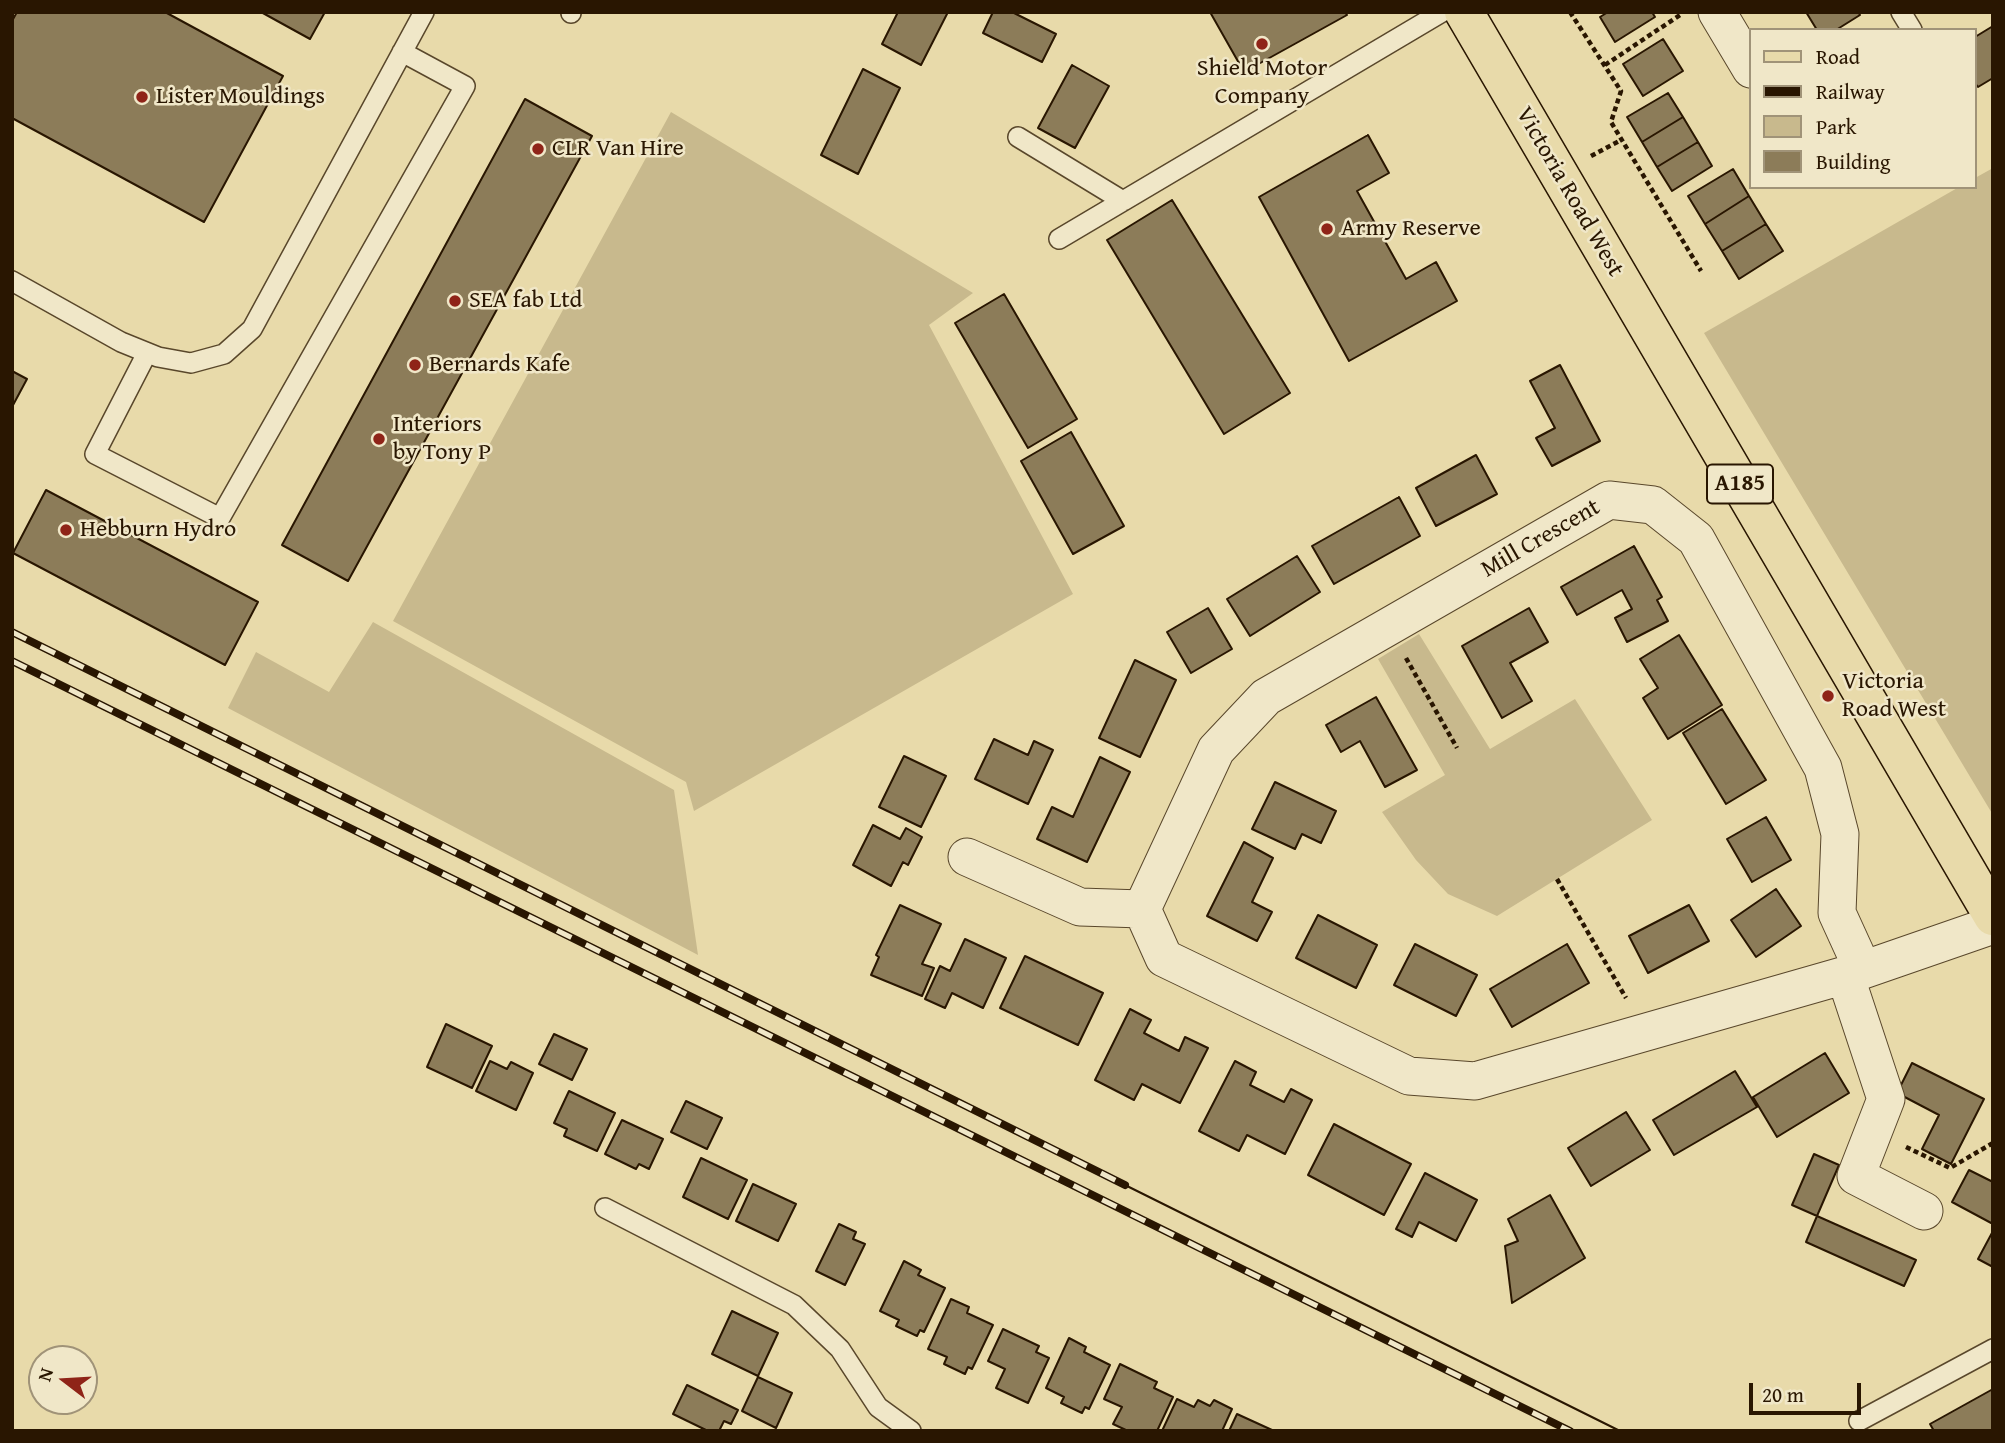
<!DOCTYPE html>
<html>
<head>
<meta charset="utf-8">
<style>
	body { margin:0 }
	#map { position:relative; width:2005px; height:1443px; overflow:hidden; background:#e8daaa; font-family:"Gentium Book Plus",serif }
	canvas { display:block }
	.frame { position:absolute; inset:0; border:14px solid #291601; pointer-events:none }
	.legend { position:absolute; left:1749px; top:28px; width:228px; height:161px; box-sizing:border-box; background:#f0e7c8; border:2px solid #a09378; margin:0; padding:9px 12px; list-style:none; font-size:21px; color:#291601 }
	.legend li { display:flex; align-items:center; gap:14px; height:35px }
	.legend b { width:35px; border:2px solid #a09378 }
	.north { position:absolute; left:28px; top:1345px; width:70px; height:70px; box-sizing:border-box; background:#f0e7c8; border:2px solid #a09378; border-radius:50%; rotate:287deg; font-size:19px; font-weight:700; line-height:28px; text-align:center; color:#291601 }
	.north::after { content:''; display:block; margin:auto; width:24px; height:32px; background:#8f2418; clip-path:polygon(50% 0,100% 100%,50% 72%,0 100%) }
	.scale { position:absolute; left:1749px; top:1383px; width:112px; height:32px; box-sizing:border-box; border:4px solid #291601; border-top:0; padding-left:9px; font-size:21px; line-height:24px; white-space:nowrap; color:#291601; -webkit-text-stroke:5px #f0e7c8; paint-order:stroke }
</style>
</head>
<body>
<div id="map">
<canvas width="2005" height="1443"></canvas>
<div class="frame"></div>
<ul class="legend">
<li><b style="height:9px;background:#e8daaa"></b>Road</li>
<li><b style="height:9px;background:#291601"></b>Railway</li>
<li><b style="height:19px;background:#c8b98d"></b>Park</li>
<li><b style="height:19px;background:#8c7c59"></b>Building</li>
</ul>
<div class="north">N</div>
<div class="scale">20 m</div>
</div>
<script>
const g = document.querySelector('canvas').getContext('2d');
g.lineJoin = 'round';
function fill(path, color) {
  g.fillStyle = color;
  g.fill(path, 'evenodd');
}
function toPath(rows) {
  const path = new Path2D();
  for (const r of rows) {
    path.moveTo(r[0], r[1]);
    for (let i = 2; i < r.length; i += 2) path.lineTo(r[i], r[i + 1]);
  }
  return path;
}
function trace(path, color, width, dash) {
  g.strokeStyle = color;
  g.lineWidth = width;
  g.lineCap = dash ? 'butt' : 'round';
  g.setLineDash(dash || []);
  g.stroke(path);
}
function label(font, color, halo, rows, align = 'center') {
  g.font = font + ' "Gentium Book Plus",serif';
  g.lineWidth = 5;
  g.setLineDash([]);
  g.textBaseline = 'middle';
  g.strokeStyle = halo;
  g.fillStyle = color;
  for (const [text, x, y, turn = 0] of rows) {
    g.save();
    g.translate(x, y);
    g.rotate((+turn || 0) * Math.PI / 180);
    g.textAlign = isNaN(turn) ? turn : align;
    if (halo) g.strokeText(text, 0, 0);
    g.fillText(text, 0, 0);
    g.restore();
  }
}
fill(toPath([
	[671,112,973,293,929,325,1073,594,694,811,686,782,393,621],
	[1993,168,1993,815,1704,333,1959,187,1975,187,1975,178],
	[373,622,674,790,698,955,228,708,256,652,329,692],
	[1419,634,1490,749,1575,699,1652,820,1497,916,1448,894,1416,860,1382,812,1445,775,1378,659]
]), '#c8b98d');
const building = toPath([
	[17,12,165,12,283,76,204,222,12,118,12,21,17,12],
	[261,12,325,12,310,39,261,12],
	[898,12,948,12,921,65,882,44,898,12],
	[993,12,1012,12,1056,34,1042,62,983,33,993,12],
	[1210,12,1345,12,1347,15,1244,72,1210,12],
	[1608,12,1652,12,1655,17,1615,42,1600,17,1608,12],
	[1806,12,1858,12,1860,15,1836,30,1817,30,1806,12],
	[1993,26,1993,78,1978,87,1975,83,1975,37,1993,26],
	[1663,39,1683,71,1643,96,1623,64,1663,39],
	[1072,65,1109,86,1075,148,1038,128,1072,65],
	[863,69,900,88,858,174,821,155,863,69],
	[1668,93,1683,117,1642,142,1627,117,1668,93],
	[525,99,592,136,348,581,282,545,525,99],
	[1683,117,1698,142,1657,167,1642,142,1683,117],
	[1368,135,1389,173,1357,191,1406,279,1436,262,1457,301,1349,361,1259,197,1368,135],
	[1698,142,1712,166,1672,191,1657,167,1698,142],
	[1733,169,1749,196,1705,224,1688,196,1733,169],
	[1749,196,1766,224,1722,251,1705,224,1749,196],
	[1172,200,1290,393,1224,434,1107,240,1172,200],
	[1766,224,1783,251,1739,279,1722,251,1766,224],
	[1004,294,1077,419,1028,448,955,323,1004,294],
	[1560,365,1600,441,1552,466,1536,438,1555,428,1530,381,1560,365],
	[12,371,27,379,12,407,12,371],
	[1071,432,1124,526,1073,554,1021,461,1071,432],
	[1476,455,1497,494,1436,526,1416,488,1476,455],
	[46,490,258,602,225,665,13,553,46,490],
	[1399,497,1420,536,1334,584,1312,546,1399,497],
	[1634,546,1662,597,1657,600,1668,621,1627,642,1615,618,1632,609,1622,590,1577,615,1561,587,1634,546],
	[1297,556,1320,592,1250,636,1227,599,1297,556],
	[1208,608,1232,649,1191,673,1167,632,1208,608],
	[1529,608,1548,642,1510,663,1532,701,1502,718,1462,646,1529,608],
	[1679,635,1722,705,1668,739,1643,698,1658,688,1640,659,1679,635],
	[1135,660,1176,680,1140,757,1099,738,1135,660],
	[1376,697,1417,770,1385,787,1360,741,1341,752,1326,725,1376,697],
	[1722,709,1766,780,1726,804,1683,733,1722,709],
	[994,739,1028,755,1034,741,1053,750,1028,804,975,779,994,739],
	[904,756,946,776,921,827,879,807,904,756],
	[1100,757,1130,772,1087,862,1037,839,1052,807,1073,817,1100,757],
	[1275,782,1336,811,1321,843,1302,834,1295,849,1252,829,1275,782],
	[1766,817,1791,860,1752,882,1727,839,1766,817],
	[873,825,900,839,906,828,922,837,908,865,903,862,891,886,853,865,873,825],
	[1244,842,1273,858,1252,902,1272,912,1257,941,1207,916,1244,842],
	[1776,889,1801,926,1756,957,1731,920,1776,889],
	[900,905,941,924,922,964,934,968,922,996,871,975,879,957,876,955,900,905],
	[1689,905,1709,941,1648,973,1629,936,1689,905],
	[1318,915,1377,945,1356,988,1296,958,1318,915],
	[965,939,1006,958,983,1008,952,993,945,1008,925,999,940,966,950,971,965,939],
	[1415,944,1477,975,1456,1016,1394,985,1415,944],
	[1567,944,1589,983,1512,1027,1490,989,1567,944],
	[1025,956,1103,993,1078,1045,1000,1008,1025,956],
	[1130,1009,1151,1020,1144,1033,1179,1051,1185,1037,1208,1048,1180,1103,1142,1084,1134,1100,1095,1080,1130,1009],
	[446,1024,492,1046,472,1088,427,1067,446,1024],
	[554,1034,587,1049,572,1080,539,1064,554,1034],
	[1825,1053,1849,1093,1777,1137,1753,1097,1825,1053],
	[490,1061,507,1069,511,1062,533,1073,516,1110,476,1091,490,1061],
	[1235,1061,1256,1072,1250,1085,1284,1102,1291,1089,1312,1100,1285,1154,1247,1135,1239,1151,1199,1131,1235,1061],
	[1912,1063,1984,1099,1951,1164,1922,1149,1939,1115,1897,1093,1912,1063],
	[1735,1071,1757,1107,1674,1155,1653,1120,1735,1071],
	[569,1091,615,1113,597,1151,564,1136,567,1129,554,1123,569,1091],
	[686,1101,722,1118,707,1149,671,1132,686,1101],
	[1626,1112,1650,1150,1591,1186,1568,1148,1626,1112],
	[622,1120,663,1139,649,1169,639,1164,636,1169,605,1154,622,1120],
	[1334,1124,1411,1164,1384,1215,1308,1175,1334,1124],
	[1814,1154,1839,1165,1817,1216,1792,1205,1814,1154],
	[701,1158,747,1180,728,1219,683,1197,701,1158],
	[1969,1170,1993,1182,1993,1224,1952,1202,1969,1170],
	[1425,1173,1477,1200,1456,1241,1419,1222,1412,1237,1396,1229,1425,1173],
	[753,1184,796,1204,778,1241,736,1221,753,1184],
	[1550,1195,1585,1258,1512,1303,1505,1246,1518,1241,1508,1219,1550,1195],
	[1817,1216,1916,1260,1904,1286,1806,1242,1817,1216],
	[839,1224,856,1232,853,1239,865,1244,845,1285,816,1271,839,1224],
	[1993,1231,1993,1267,1978,1259,1993,1231],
	[904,1261,921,1270,918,1275,945,1288,924,1332,920,1330,917,1336,896,1326,899,1320,880,1311,904,1261],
	[951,1299,969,1307,967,1313,993,1325,972,1369,968,1367,965,1374,944,1364,947,1357,928,1349,951,1299],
	[732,1311,778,1333,758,1376,712,1354,732,1311],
	[1003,1329,1039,1346,1036,1352,1049,1358,1028,1403,996,1388,1005,1369,988,1361,1003,1329],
	[1069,1338,1086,1347,1084,1352,1110,1365,1089,1409,1085,1407,1082,1413,1061,1403,1064,1397,1046,1388,1069,1338],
	[1120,1364,1157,1382,1154,1388,1173,1397,1157,1431,1128,1431,1113,1424,1122,1407,1104,1399,1120,1364],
	[758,1377,792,1393,776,1428,742,1411,758,1377],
	[687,1385,738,1410,731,1424,724,1421,719,1431,708,1431,673,1414,687,1385],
	[1993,1389,1993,1431,1934,1431,1930,1424,1993,1389],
	[1177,1399,1194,1407,1198,1400,1210,1406,1214,1400,1232,1409,1222,1431,1162,1431,1177,1399],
	[1237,1414,1272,1430,1229,1431,1237,1414]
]);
fill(building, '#8c7c59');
trace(building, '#291601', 2);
const service = toPath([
	[1901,12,1912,30],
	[571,13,571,12],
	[1018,137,1123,201],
	[1059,239,1442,12],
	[12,281,121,342,158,357,191,363,224,354,252,329,424,12],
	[147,353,95,454,220,518,465,86,402,52],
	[605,1208,794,1305,840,1349,878,1407,911,1431],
	[1859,1421,1993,1349]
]);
const minor = toPath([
	[1717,12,1751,69],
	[967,857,1080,907,1142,909],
	[1863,970,1837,913,1840,834,1823,768,1696,539,1653,505,1609,500,1266,697,1216,750,1142,909,1164,958,1409,1076,1475,1081,1863,970,1993,925],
	[1845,975,1886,1099,1856,1176,1924,1211]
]);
const primary = toPath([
	[1464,12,1993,916]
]);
trace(service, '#59472b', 22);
trace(minor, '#59472b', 39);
trace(primary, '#291601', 41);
trace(toPath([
	[1570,12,1621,91,1611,122,1701,271],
	[1605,65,1680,15],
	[1591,156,1621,140],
	[1406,658,1457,748],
	[1557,879,1626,998],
	[1906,1147,1950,1168,1993,1143]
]), '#291601', 4.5, [5, 3.5]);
trace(service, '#f0e7c8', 19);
trace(minor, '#f0e7c8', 37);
trace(primary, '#e8daaa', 38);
trace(toPath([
	[1125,1185,1620,1431]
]), '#291601', 2);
const rail = toPath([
	[12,632,1125,1185],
	[12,661,1570,1431]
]);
trace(rail, '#291601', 8);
trace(rail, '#f0e7c8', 5, [16]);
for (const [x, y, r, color] of [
	[1262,44,7,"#8f2418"],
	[142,97,7,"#8f2418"],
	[538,149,7,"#8f2418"],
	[1327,229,7,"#8f2418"],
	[455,301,7,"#8f2418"],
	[415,365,7,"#8f2418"],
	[379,439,7,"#8f2418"],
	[66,530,7,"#8f2418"],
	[1828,696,7,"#8f2418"]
]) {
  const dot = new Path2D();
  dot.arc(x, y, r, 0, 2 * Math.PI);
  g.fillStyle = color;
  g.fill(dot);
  trace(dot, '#f0e7c8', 2.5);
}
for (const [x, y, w] of [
	[1740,484,66]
]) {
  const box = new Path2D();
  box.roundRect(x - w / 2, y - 19.5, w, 39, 5);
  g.fillStyle = '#f0e7c8';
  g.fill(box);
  trace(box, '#291601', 2);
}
label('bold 23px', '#291601', null, [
	["A185",1740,484]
]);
label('24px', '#291601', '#f0e7c8', [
	["Shield Motor",1262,69,"center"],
	["Company",1262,97,"center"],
	["Lister Mouldings",156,97],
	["CLR Van Hire",552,149],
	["Army Reserve",1341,229],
	["SEA fab Ltd",469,301],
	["Bernards Kafe",429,365],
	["Interiors",393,425],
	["by Tony P",393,453],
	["Hebburn Hydro",80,530],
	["Victoria",1842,682],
	["Road West",1842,710]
], 'left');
label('24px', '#291601', '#f0e7c8', [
	["Victoria Road West",1569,192,60],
	["Mill Crescent",1541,539,-30]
]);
</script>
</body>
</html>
